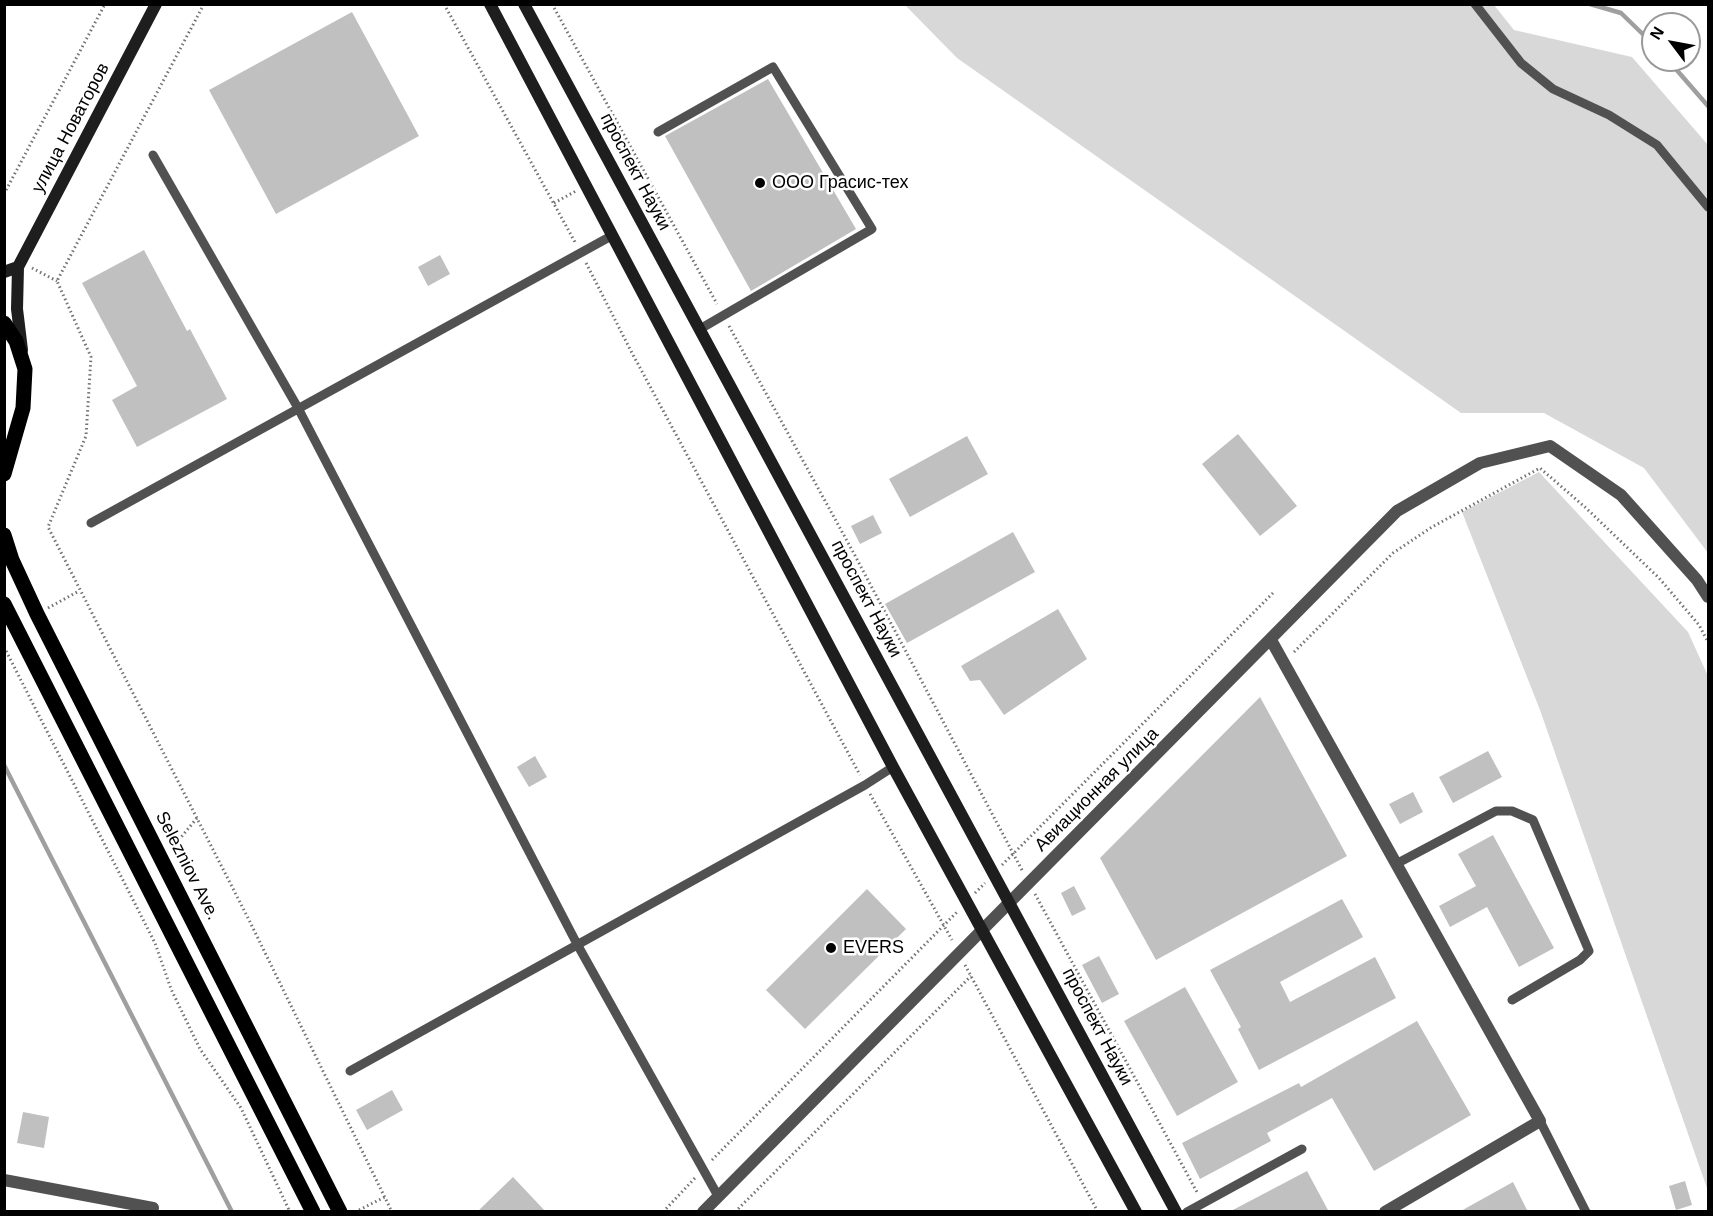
<!DOCTYPE html>
<html>
<head>
<meta charset="utf-8">
<style>
	body { margin:0 }
	#map { position:relative; width:1713px; height:1216px; overflow:hidden; background:#fff; font-family:Arial,sans-serif }
	canvas { display:block }
	.frame { position:absolute; inset:0; border:6px solid #000; pointer-events:none }
	.north { position:absolute; left:1641px; top:12px; width:60px; height:60px; box-sizing:border-box; background:#fff; border:2px solid #999; border-radius:50%; rotate:302deg; font-size:16px; font-weight:700; line-height:24px; text-align:center; color:#000 }
	.north::after { content:''; display:block; margin:auto; width:21px; height:27px; background:#000; clip-path:polygon(50% 0,100% 100%,50% 72%,0 100%) }
</style>
</head>
<body>
<div id="map">
<canvas width="1713" height="1216"></canvas>
<div class="frame"></div>
<div class="north">N</div>
</div>
<script>
const g = document.querySelector('canvas').getContext('2d');
g.lineJoin = 'round';
function fill(path, color) {
  g.fillStyle = color;
  g.fill(path, 'evenodd');
}
function toPath(rows) {
  const path = new Path2D();
  for (const r of rows) {
    path.moveTo(r[0], r[1]);
    for (let i = 2; i < r.length; i += 2) path.lineTo(r[i], r[i + 1]);
  }
  return path;
}
function trace(path, color, width, dash) {
  g.strokeStyle = color;
  g.lineWidth = width;
  g.lineCap = dash ? 'butt' : 'round';
  g.setLineDash(dash || []);
  g.stroke(path);
}
function label(font, color, halo, rows, align = 'center') {
  g.font = font + ' Arial,sans-serif';
  g.lineWidth = 5;
  g.setLineDash([]);
  g.textBaseline = 'middle';
  g.strokeStyle = halo;
  g.fillStyle = color;
  for (const [text, x, y, turn = 0] of rows) {
    g.save();
    g.translate(x, y);
    g.rotate((+turn || 0) * Math.PI / 180);
    g.textAlign = isNaN(turn) ? turn : align;
    if (halo) g.strokeText(text, 0, 0);
    g.fillText(text, 0, 0);
    g.restore();
  }
}
fill(toPath([
	[905,5,1494,5,1514,30,1632,57,1708,145,1708,553,1644,468,1544,413,1461,413,957,58],
	[1539,472,1688,632,1708,676,1708,1191,1540,710,1462,512]
]), '#d8d8d8');
trace(toPath([
	[1590,4,1621,13,1653,44],
	[1668,60,1708,106],
	[4,765,232,1212]
]), '#9f9f9f', 4.5);
fill(toPath([
	[352,12,419,136,276,214,209,90],
	[768,79,856,229,751,291,665,136],
	[144,250,187,331,190,329,227,399,137,447,112,400,137,386,82,283],
	[440,255,450,274,428,286,418,267],
	[1238,434,1297,506,1260,536,1202,464],
	[967,436,988,474,910,517,889,479],
	[873,515,882,533,860,544,851,526],
	[1013,532,1035,572,907,643,885,604],
	[1058,609,1087,659,1004,715,980,680,970,681,961,666],
	[1260,697,1347,856,1156,960,1100,858],
	[1488,751,1502,777,1453,803,1439,777],
	[535,756,547,777,529,787,517,767],
	[1413,792,1423,812,1400,824,1389,804],
	[1493,835,1554,948,1519,967,1487,907,1450,927,1439,906,1476,886,1458,854],
	[1074,886,1086,909,1072,916,1061,893],
	[867,889,906,929,805,1029,766,990],
	[1342,899,1363,937,1280,982,1290,1002,1375,957,1396,998,1259,1070,1238,1029,1241,1027,1210,970],
	[1099,956,1119,994,1102,1003,1082,965],
	[1185,987,1238,1082,1177,1116,1124,1021],
	[1417,1021,1471,1115,1374,1171,1332,1098,1267,1133,1271,1141,1200,1179,1182,1143,1299,1083,1301,1087],
	[392,1090,403,1110,367,1130,356,1110],
	[23,1112,49,1117,44,1148,17,1143],
	[1307,1171,1329,1212,1229,1212],
	[513,1177,546,1212,477,1212],
	[1685,1181,1692,1205,1676,1210,1669,1186],
	[1513,1182,1528,1212,1459,1212]
]), '#c0c0c0');
trace(toPath([
	[204,4,57,281,91,357,86,436,48,527,249,920,392,1212],
	[444,4,576,244],
	[552,4,717,304],
	[625,166,636,159],
	[4,194,105,4],
	[554,203,576,191],
	[586,263,632,353,860,775],
	[32,268,57,281],
	[729,326,852,550,1023,872],
	[48,608,79,591],
	[4,647,155,943,171,989,200,1049,241,1108,290,1212],
	[1294,652,1393,553,1432,527,1540,468,1586,508,1659,578,1699,625,1708,642],
	[870,794,952,940],
	[173,847,197,818],
	[1002,865,1273,593],
	[975,893,985,883],
	[1035,894,1198,1194],
	[965,965,1098,1212],
	[712,1160,958,911],
	[355,1212,385,1197],
	[663,1212,695,1178],
	[735,1212,971,976]
]), '#737373', 3, [1.5, 3]);
trace(toPath([
	[1475,4,1521,63,1553,89,1609,115,1657,145,1708,207],
	[658,132,773,67,872,229,700,329],
	[153,155,298,408,577,944,718,1196],
	[91,523,613,235],
	[1396,864,1496,811,1512,811,1533,820,1589,951,1580,960,1512,1000],
	[350,1071,865,785,893,767],
	[1540,1121,1586,1212],
	[1187,1212,1302,1149]
]), '#515151', 9);
trace(toPath([
	[1271,640,1540,1121,1385,1212],
	[4,1180,153,1208],
	[703,1212,1397,511,1480,463,1550,446,1621,495,1697,580,1708,597]
]), '#515151', 12);
trace(toPath([
	[490,4,893,767,1136,1212],
	[524,4,1176,1212],
	[4,272,18,267],
	[22,350,17,309,18,267,156,4]
]), '#1e1e1e', 12);
trace(toPath([
	[4,323,16,341,25,369,23,408,4,474],
	[4,535,12,560,37,614,340,1212],
	[4,604,313,1212]
]), '#000', 15);
for (const [x, y, r, color] of [
	[760,183,6,"#000"],
	[831,948,6,"#000"]
]) {
  const dot = new Path2D();
  dot.arc(x, y, r, 0, 2 * Math.PI);
  g.fillStyle = color;
  g.fill(dot);
  trace(dot, '#fff', 2);
}
label('18px', '#000', '#fff', [
	["улица Новаторов",71,128,-62],
	["проспект Науки",635,172,62],
	["проспект Науки",866,599,62],
	["Авиационная улица",1097,790,-45],
	["Selezniov Ave.",187,866,63],
	["проспект Науки",1097,1027,62]
]);
label('18px', '#000', '#fff', [
	["ООО Грасис-тех",772,183],
	["EVERS",843,948]
], 'left');
</script>
</body>
</html>
